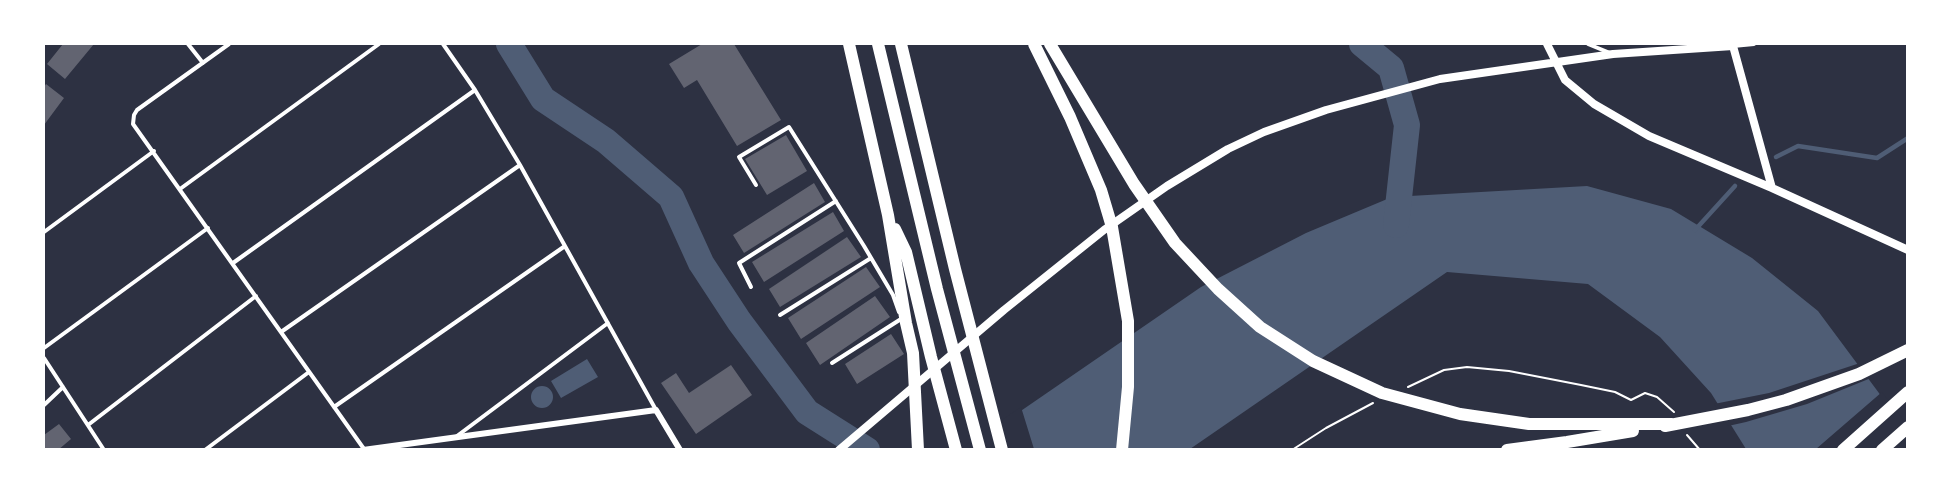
<!DOCTYPE html>
<html>
<head>
<meta charset="utf-8">
<style>
	body { margin:0 }
	#map { position:relative; width:1951px; height:493px; overflow:hidden; background:#2d3142; font-family:Merriweather,serif }
	canvas { display:block }
	.frame { position:absolute; inset:0; border:45px solid #fff; pointer-events:none }
</style>
</head>
<body>
<div id="map">
<canvas width="1951" height="493"></canvas>
<div class="frame"></div>
</div>
<script>
const g = document.querySelector('canvas').getContext('2d');
g.lineJoin = 'round';
function fill(path, color) {
  g.fillStyle = color;
  g.fill(path, 'evenodd');
}
function toPath(rows) {
  const path = new Path2D();
  for (const r of rows) {
    if (r.length === 3) {
      path.moveTo(r[0] + r[2], r[1]);
      path.arc(r[0], r[1], r[2], 0, 2 * Math.PI);
      continue;
    }
    path.moveTo(r[0], r[1]);
    for (let i = 2; i < r.length; i += 2) path.lineTo(r[i], r[i + 1]);
  }
  return path;
}
function trace(path, color, width, dash) {
  g.strokeStyle = color;
  g.lineWidth = width;
  g.lineCap = dash ? 'butt' : 'round';
  g.setLineDash(dash || []);
  g.stroke(path);
}
fill(toPath([
	[1587,186,1671,209,1752,258,1818,311,1899,420,1908,439,1907,449,1746,449,1711,393,1660,337,1588,284,1447,272,1190,449,964,450,1201,287,1306,233,1392,197],
	[587,359,598,377,561,398,551,381],
	[542,397,11]
]), '#4f5d75');
fill(toPath([
	[1860,363,1871,378,1807,404,1746,422,1728,426,1714,404,1769,393],
	[1882,392,1902,418,1908,432,1907,450,1816,449],
	[1021,407,1034,449,962,449,963,447]
]), '#2d3142');
trace(toPath([
	[1776,157,1798,146,1877,158,1908,138],
	[1695,230,1735,186]
]), '#4f5d75', 4.5);
trace(toPath([
	[509,44,543,99,606,141,671,197,701,263,739,321,807,412,867,450],
	[1362,44,1391,68,1407,125,1396,225]
]), '#4f5d75', 26);
fill(toPath([
	[63,44,94,44,65,79,47,64],
	[702,44,734,44,781,120,737,146,697,80,684,88,669,64],
	[46,84,64,98,44,125,44,87],
	[786,135,807,171,767,195,745,159],
	[814,183,825,202,744,253,733,235],
	[833,212,844,231,764,282,752,262],
	[847,237,861,257,780,307,769,289],
	[866,267,880,287,801,339,788,318],
	[875,296,890,317,820,365,806,343],
	[891,334,904,354,857,384,845,364],
	[731,365,752,395,696,434,661,383,676,373,689,393],
	[59,424,71,439,58,450,44,450,44,435]
]), '#626471');
trace(toPath([
	[1408,387,1444,370,1467,367,1509,371,1581,385,1615,392,1631,400,1645,393,1657,397,1674,412],
	[1687,435,1700,450],
	[1292,450,1326,428,1373,403]
]), '#fff', 2);
trace(toPath([
	[188,44,203,63],
	[229,44,137,110,134,115,133,124,364,449],
	[443,44,475,90,520,165,656,410],
	[1588,44,1610,53],
	[1733,46,1754,44],
	[756,185,739,157,789,127,864,246,893,295,899,312],
	[180,189,379,44],
	[44,232,154,151],
	[233,263,475,90],
	[751,287,739,263,836,201],
	[780,315,871,258],
	[281,332,520,165],
	[44,348,208,228],
	[44,358,104,450],
	[832,363,901,319],
	[44,405,63,387],
	[334,407,565,246],
	[88,425,256,296],
	[457,436,608,323],
	[205,450,309,372]
]), '#fff', 4);
trace(toPath([
	[363,450,656,410,680,450]
]), '#fff', 6);
trace(toPath([
	[1547,44,1565,80,1594,104,1649,136,1772,188,1908,250],
	[839,450,1004,310,1104,230,1167,186,1228,149,1264,132,1326,110,1440,79,1613,54,1733,46,1772,188]
]), '#fff', 8);
trace(toPath([
	[849,44,888,215,906,323,913,353,918,450],
	[878,44,937,289,980,450],
	[901,44,955,269,1002,450],
	[1034,44,1070,117,1101,190,1112,227,1128,321,1128,387,1122,450],
	[1050,44,1134,184,1175,243,1218,289,1260,327,1313,361,1382,393,1460,414,1529,424,1672,424],
	[895,229,906,252,931,357,956,450],
	[1665,426,1748,410,1786,400,1859,374,1908,350],
	[1507,450,1567,442,1633,431],
	[1843,450,1908,392],
	[1882,450,1908,427]
]), '#fff', 12);
</script>
</body>
</html>
